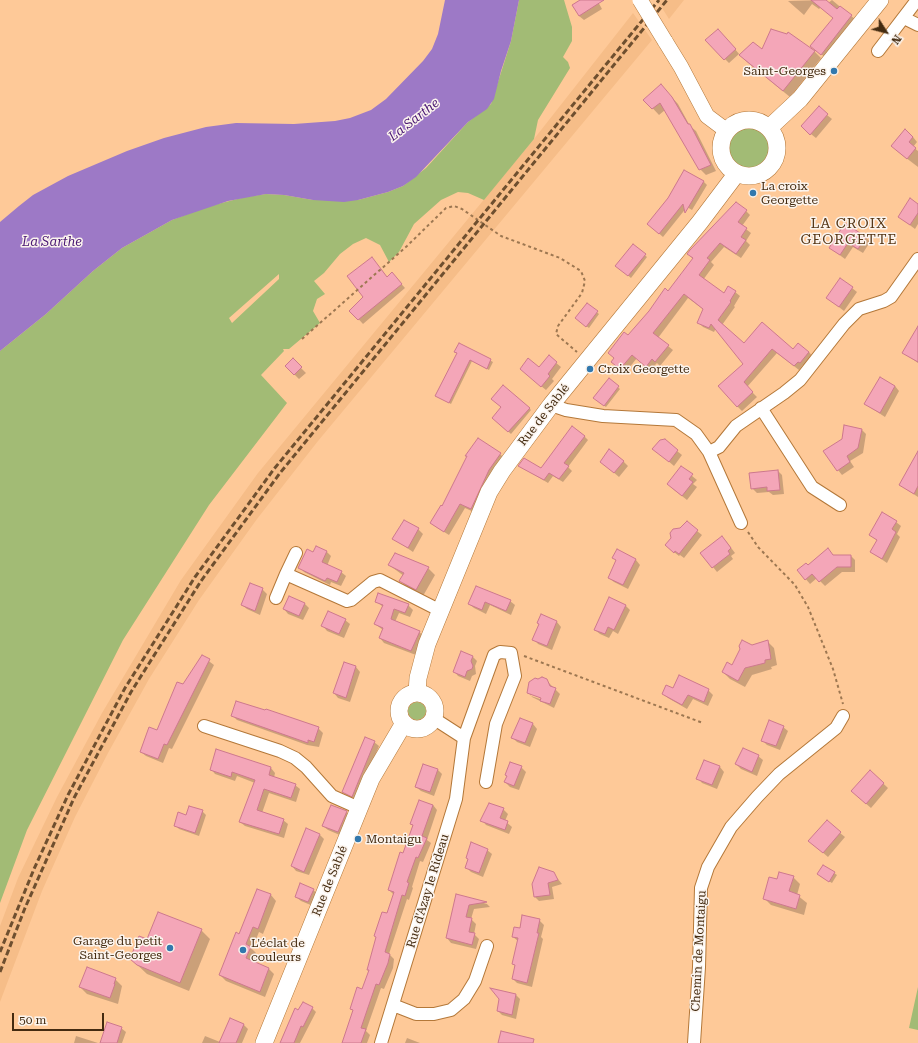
<!DOCTYPE html>
<html>
<head>
<meta charset="utf-8">
<style>
	body { margin:0 }
	#map { position:relative; width:918px; height:1043px; overflow:hidden; background:#fec998; font-family:"Roboto Serif",serif }
	canvas { display:block }
	.north { position:absolute; left:866px; top:12px; width:40px; height:40px; -webkit-text-stroke:3px #fbf4ee; paint-order:stroke; rotate:126deg; font-size:11px; font-weight:700; line-height:16px; text-align:center; color:#442b10 }
	.north::after { content:''; display:block; margin:auto; width:14px; height:18px; background:#442b10; clip-path:polygon(50% 0,100% 100%,50% 72%,0 100%) }
	.scale { position:absolute; left:12px; top:1013px; width:92px; height:18px; box-sizing:border-box; border:2px solid #442b10; border-top:0; padding-left:5px; font-size:12px; line-height:14px; white-space:nowrap; color:#442b10; -webkit-text-stroke:3px #fbf4ee; paint-order:stroke }
</style>
</head>
<body>
<div id="map">
<canvas width="918" height="1043"></canvas>
<div class="north">N</div>
<div class="scale">50 m</div>
</div>
<script>
const g = document.querySelector('canvas').getContext('2d');
g.lineJoin = 'round';
function fill(path, color) {
  g.fillStyle = color;
  g.fill(path, 'evenodd');
}
function toPath(rows) {
  const path = new Path2D();
  for (const r of rows) {
    if (r.length === 3) {
      path.moveTo(r[0] + r[2], r[1]);
      path.arc(r[0], r[1], r[2], 0, 2 * Math.PI);
      continue;
    }
    path.moveTo(r[0], r[1]);
    for (let i = 2; i < r.length; i += 2) path.lineTo(r[i], r[i + 1]);
  }
  return path;
}
function trace(path, color, width, dash) {
  g.strokeStyle = color;
  g.lineWidth = width;
  g.lineCap = dash ? 'butt' : 'round';
  g.setLineDash(dash || []);
  g.stroke(path);
}
function label(font, color, halo, rows, align = 'center') {
  g.font = font + ' "Roboto Serif",serif';
  g.lineWidth = 3;
  g.setLineDash([]);
  g.textBaseline = 'middle';
  g.strokeStyle = halo;
  g.fillStyle = color;
  for (const [text, x, y, turn = 0] of rows) {
    g.save();
    g.translate(x, y);
    g.rotate((+turn || 0) * Math.PI / 180);
    g.textAlign = isNaN(turn) ? turn : align;
    if (halo) g.strokeText(text, 0, 0);
    g.fillText(text, 0, 0);
    g.restore();
  }
}
fill(toPath([
	[657,0,684,0,669,19],
	[633,13,652,40,318,441,257,519,199,600,149,679,108,753,75,817,42,891,0,1002,0,926,18,878,57,797,102,713,181,580,258,473,534,139]
]), '#f6bd88');
fill(toPath([
	[519,0,564,0,572,27,572,41,563,57,568,62,570,68,538,120,534,139,484,200,468,193,458,192,441,200,414,224,399,252,389,262,380,245,366,238,353,244,340,254,324,273,314,281,325,294,317,299,313,311,320,323,289,349,283,349,284,351,261,375,287,403,209,505,123,640,27,830,0,903,0,351,46,314,93,271,122,248,172,220,206,207,245,197,266,194,284,195,313,200,358,200,388,192,403,186,426,168,468,122,491,104,511,41],
	[279,274,279,279,232,323,229,318],
	[749,148,23],
	[417,711,9],
	[918,987,918,1030,909,1028]
]), '#a2bb75');
fill(toPath([
	[445,0,519,0,511,41,501,71,494,99,487,109,468,122,416,177,403,186,388,192,358,200,344,202,313,200,284,195,266,194,228,201,172,220,122,248,93,271,46,314,0,351,0,222,19,206,33,195,68,176,127,151,164,138,206,127,236,123,294,124,335,121,350,118,371,110,386,99,423,61,432,49,438,34]
]), '#9d79c6');
fill(toPath([
	[582,0,597,0,602,9,584,20,579,16],
	[825,0,828,3,832,0,856,20,826,58,816,50,834,18,821,7,819,9,812,4,804,15,788,1],
	[722,34,740,55,763,51,788,34,815,52,821,58,790,97,747,62,739,54,729,63,723,57],
	[667,92,678,104,690,126,696,131,716,171,706,175,700,169,665,110,659,115,645,100],
	[827,115,832,119,816,138,807,131],
	[913,137,917,142,913,147,918,151,918,167,897,151],
	[703,181,707,185,692,210,687,207,663,237,648,224],
	[918,205,918,224,915,229,899,217],
	[746,211,750,215,742,226,751,233,746,241,750,245,741,258,724,247,711,262,714,265,703,280,724,294,729,287,740,296,734,306,735,307,722,325,744,345,809,352,813,357,805,367,803,365,799,370,777,353,747,387,757,397,742,411,737,406,745,364,716,328,714,332,703,327,699,323,704,310,688,298,658,338,673,350,660,366,657,363,650,370,637,358,625,373,616,366,628,336,668,292,693,259,688,254],
	[866,237,870,242,863,253,853,247,845,259,830,248],
	[633,245,647,257,631,278,619,268],
	[388,278,396,278,405,288,363,324,351,311],
	[852,288,857,292,844,311,827,298],
	[587,304,599,314,589,328,578,320],
	[918,332,918,363,904,353],
	[459,344,493,362,489,370,472,361,451,404,436,396,458,354,456,352],
	[549,357,561,367,552,379,554,381,546,390,525,373,539,369],
	[293,360,306,373,299,379,286,366],
	[609,379,620,389,606,407,596,400],
	[895,386,899,391,885,417,865,404],
	[502,407,529,408,531,410,511,434,493,418],
	[845,427,862,430,866,434,863,453,850,461,854,467,842,475,838,470],
	[584,436,588,440,568,467,572,471,563,482,553,476,548,483,520,466,541,469],
	[654,449,677,451,682,455,674,466],
	[500,454,504,458,476,513,465,508,449,535,436,527,431,523,443,507],
	[918,459,918,497,900,485],
	[623,461,628,466,619,477,606,466],
	[681,467,697,480,693,484,697,487,687,500,673,489],
	[778,471,782,475,784,494,773,495,769,492,757,493,752,488],
	[896,522,901,526,897,534,900,537,887,563,871,552,878,541,870,535],
	[418,529,423,534,413,552,394,539],
	[697,531,702,535,684,558,680,555,679,556,670,549],
	[726,541,735,553,731,556,733,559,717,572,713,567],
	[828,550,834,556,851,556,855,560,855,572,842,572,825,586,817,578,810,584,798,570,808,567],
	[326,551,331,556,327,566,341,572,346,576,341,586,331,582,330,585,304,572,300,567,314,553],
	[617,551,636,560,640,565,628,589,614,582,609,578,617,561,614,558],
	[389,565,428,568,435,575,423,596,408,588,401,581,404,576],
	[477,587,510,601,515,605,511,615,490,605,486,614,474,608,469,604],
	[262,589,267,594,260,615,247,609,242,605],
	[376,601,408,605,413,610,410,617,399,613,395,622,419,632,424,636,416,655,384,643,380,638,383,630,375,624,383,607],
	[304,603,309,608,303,620,288,614,284,609],
	[625,605,630,610,618,634,613,631,609,638,600,634,595,630],
	[541,616,557,622,561,627,552,650,538,644,534,639,540,625],
	[345,620,350,624,344,638,327,631,323,626],
	[767,641,774,648,777,665,771,667,772,669,752,675,745,687,730,679,723,672,732,666,752,646],
	[461,652,473,657,477,661,475,666,476,674,472,676,470,681,458,676,454,671],
	[202,656,214,665,172,749,169,748,163,763,146,756,141,752,158,731],
	[356,667,360,672,350,702,338,698,334,693],
	[546,680,560,694,554,708,532,697,528,692],
	[531,693,547,699,546,701,531,696],
	[674,689,708,690,713,695,708,706,693,699,687,709,668,698,663,694],
	[232,715,318,728,323,733,319,747,307,745,237,720],
	[520,719,533,724,537,729,530,747,517,742,513,738],
	[783,727,788,731,780,750,767,745,762,740],
	[374,742,379,746,357,800,343,792],
	[217,750,271,768,275,773,274,778,295,785,300,789,296,802,269,793,262,813,283,820,288,824,284,838,245,826,240,822,255,783,237,776,235,781,215,774,211,769],
	[758,756,763,760,757,776,741,769,736,764],
	[705,761,720,767,724,772,717,789,702,783,698,778],
	[521,767,526,772,519,790,510,787,505,782,508,777,506,775],
	[438,770,442,774,434,796,421,791,416,787],
	[870,771,888,788,871,808,857,796],
	[420,801,433,805,437,810,427,840,431,843,423,862,420,861,412,887,413,888,409,900,407,899,389,954,394,959,393,968,384,989,381,988,366,1031,370,1035,367,1043,343,1043,354,1011,351,1008,363,990,370,971,368,969,394,895,389,890,404,855],
	[503,809,508,814,505,821,512,827,509,834,486,825,482,820],
	[202,811,206,815,199,836,179,829,175,825,187,816],
	[346,812,351,816,342,836,328,830,323,826],
	[306,829,320,835,324,839,309,875,296,871,292,866],
	[840,833,845,837,828,857,814,845],
	[487,850,492,854,483,877,471,872,466,867],
	[824,866,837,875,832,883,820,876],
	[553,873,562,884,552,887,554,899,539,901,535,897],
	[793,877,800,884,797,895,807,903,804,915,771,905,764,898,778,880],
	[313,890,318,894,313,906,301,901,296,897],
	[271,895,276,901,263,934,259,932,252,949,256,953,252,962,269,969,274,974,265,997,226,981,220,975],
	[456,895,487,904,490,907,474,909,471,919,476,924,474,934,479,939,476,949,451,943,447,938],
	[539,920,544,925,541,937,543,939,532,987,517,983,513,979,518,941,513,937,520,930],
	[201,930,210,939,189,991,147,974,131,959,148,941],
	[115,979,122,986,118,1004,87,994,80,987],
	[516,995,520,999,516,1019,502,1015,498,1011],
	[312,1008,316,1012,300,1043,282,1043,299,1012],
	[243,1024,248,1029,242,1043,202,1043,205,1036,220,1042],
	[121,1028,126,1032,122,1043,101,1043],
	[76,1036,98,1043,74,1043],
	[407,1038,420,1043,421,1043,405,1043]
]), '#0003');
const building = toPath([
	[580,0,604,0,579,16,572,5,580,0],
	[811,0,826,0,837,9,840,6,852,15,821,55,810,46,833,18,811,0],
	[718,29,736,49,724,60,705,40,718,29],
	[771,29,787,34,788,32,815,51,783,91,739,55,753,42,762,49,771,29],
	[661,84,672,97,688,124,690,124,711,165,699,170,660,103,652,109,643,100,661,84],
	[819,106,828,114,810,135,801,126,819,106],
	[905,129,913,137,909,142,916,148,907,159,891,146,905,129],
	[684,170,704,181,685,213,683,204,659,234,647,224,668,198,684,170],
	[910,198,918,204,918,213,910,225,898,217,910,198],
	[736,202,747,210,738,222,747,228,741,237,746,240,736,254,720,243,707,258,710,260,699,275,724,293,728,286,736,291,730,301,731,302,718,320,744,343,762,322,793,349,798,343,809,352,800,363,798,362,794,366,772,349,744,382,753,392,737,407,718,386,743,364,711,324,709,328,697,323,703,309,684,294,653,333,669,345,655,362,652,359,646,367,632,355,620,369,611,362,614,358,608,353,624,332,628,335,649,311,665,288,668,291,693,258,687,254,690,250,736,202],
	[845,223,866,237,858,249,848,243,840,255,829,248,845,223],
	[633,244,646,254,628,276,615,266,633,244],
	[372,257,387,277,392,272,402,284,358,320,349,311,363,297,347,276,372,257],
	[840,278,853,287,839,307,826,298,840,278],
	[587,303,598,311,586,327,575,318,587,303],
	[918,326,918,362,902,353,918,326],
	[459,343,491,359,487,369,470,360,449,403,435,396,457,353,454,352,459,343],
	[549,355,557,362,548,374,550,376,541,387,520,369,528,358,539,367,549,355],
	[293,358,302,367,294,375,285,366,293,358],
	[880,377,895,386,880,413,864,404,880,377],
	[609,378,619,386,604,406,593,398,609,378],
	[503,385,530,408,508,432,492,418,501,407,491,399,503,385],
	[844,425,862,429,858,448,847,456,850,462,837,471,823,451,842,439,844,425],
	[572,426,585,436,564,463,569,466,559,479,549,473,544,480,518,466,524,458,541,468,572,426],
	[478,438,501,453,489,470,471,509,460,504,444,532,430,523,441,505,442,506,467,456,465,456,478,438],
	[665,439,678,450,669,462,652,449,660,440,665,439],
	[609,449,624,461,614,473,600,462,609,449],
	[918,451,918,486,914,494,899,485,918,451],
	[681,466,693,474,689,479,693,482,682,496,667,484,681,466],
	[778,470,780,490,767,491,767,487,751,489,749,473,778,470],
	[882,512,897,521,892,529,896,532,882,559,870,552,877,540,869,535,882,512],
	[404,520,419,528,408,548,392,539,404,520],
	[687,521,698,530,679,554,675,551,674,553,665,545,671,538,670,533,673,529,680,528,687,521],
	[722,536,731,548,728,551,730,554,712,568,700,553,722,536],
	[316,546,327,551,322,562,342,571,337,582,327,578,325,581,298,568,307,549,313,552,316,546],
	[828,548,833,555,851,555,851,567,837,567,819,582,812,574,805,580,797,570,806,563,808,565,828,548],
	[617,549,636,559,623,585,608,578,616,560,612,558,617,549],
	[395,553,429,567,416,590,399,581,404,573,388,565,395,553],
	[250,583,263,588,255,611,241,605,250,583],
	[476,586,511,600,506,611,485,602,482,610,468,604,476,586],
	[378,593,409,604,405,613,394,609,391,619,420,631,411,651,379,638,383,628,374,624,383,605,375,602,378,593],
	[289,596,305,603,299,616,283,609,289,596],
	[609,597,626,605,614,630,608,627,605,634,594,630,609,597],
	[328,611,346,619,339,634,321,626,328,611],
	[541,614,557,621,547,646,532,640,539,624,537,623,541,614],
	[742,640,752,645,768,640,771,659,765,660,765,663,745,668,738,681,722,672,727,662,732,665,740,649,739,646,742,640],
	[461,651,473,656,471,661,473,666,472,669,467,671,465,677,453,672,461,651],
	[202,655,210,659,167,745,164,744,158,759,140,752,149,727,157,730,177,682,183,684,202,655],
	[344,662,356,666,346,698,333,693,344,662],
	[679,675,709,689,704,702,688,695,682,705,662,694,666,685,673,688,679,675],
	[542,677,547,679,550,686,556,688,550,704,540,701,541,698,527,693,529,682,535,678,538,679,542,677],
	[236,701,265,710,266,709,319,727,314,742,308,740,308,743,231,716,236,701],
	[520,718,533,723,525,743,511,738,520,718],
	[769,720,784,726,776,746,761,741,769,720],
	[365,737,375,741,352,797,342,792,365,737],
	[743,748,759,755,752,772,735,764,743,748],
	[216,749,271,767,269,775,296,784,291,798,264,789,257,810,284,819,279,834,239,822,255,780,232,772,231,777,210,770,216,749],
	[704,760,720,766,712,785,696,779,704,760],
	[510,762,522,766,514,786,504,782,507,776,505,775,510,762],
	[423,764,438,769,430,792,415,787,423,764],
	[870,770,884,783,866,804,851,791,870,770],
	[419,800,433,805,422,836,427,838,418,858,416,857,407,882,409,883,405,896,402,895,385,952,390,954,388,963,379,985,376,984,361,1028,366,1029,361,1043,342,1043,353,1010,350,1009,357,987,362,989,369,970,367,970,376,937,374,936,382,912,387,913,394,892,388,890,400,852,403,853,413,825,410,824,419,800],
	[489,803,504,808,500,818,508,821,505,830,480,821,489,803],
	[331,805,347,811,338,832,322,826,331,805],
	[189,806,203,810,195,833,174,826,178,812,186,815,189,806],
	[827,820,841,832,823,853,808,841,827,820],
	[306,828,320,834,304,872,291,866,306,828],
	[471,842,488,849,479,873,465,868,468,859,466,858,471,842],
	[823,865,835,872,829,882,817,874,823,865],
	[539,867,554,872,558,880,548,883,550,895,534,897,532,884,539,867],
	[779,872,794,876,789,891,800,895,796,909,763,899,769,877,777,879,779,872],
	[300,883,314,889,308,902,295,897,300,883],
	[257,889,271,894,258,929,253,927,246,944,251,947,246,958,269,968,260,992,219,975,236,932,239,934,257,889],
	[456,894,487,902,469,905,466,917,472,918,469,932,475,933,472,945,446,938,456,894],
	[158,912,202,929,180,983,137,965,130,959,139,936,147,939,158,912],
	[522,915,540,919,537,933,539,933,527,983,512,979,515,965,512,964,518,938,512,937,514,927,520,928,522,915],
	[87,967,116,978,114,984,115,984,110,998,79,987,87,967],
	[490,988,516,994,512,1015,497,1011,499,999,490,988],
	[303,1002,313,1007,303,1027,301,1026,294,1043,280,1043,295,1008,298,1010,303,1002],
	[230,1018,244,1024,236,1043,219,1043,230,1018],
	[107,1022,122,1027,117,1043,100,1043,107,1022],
	[501,1031,534,1039,533,1043,498,1043,501,1031]
]);
fill(building, '#f4a6b8');
trace(building, '#cd788d', 1);
const minor = toPath([
	[904,18,918,25],
	[878,51,917,0],
	[551,405,566,410,603,416,676,420,696,434,709,452,741,523],
	[761,408,812,487,840,505],
	[709,452,719,447,736,426,784,393,800,380,844,324,859,309,884,301,891,297,918,259],
	[286,574,296,553],
	[276,598,286,574,347,601,351,600,373,582,380,580,441,611],
	[204,726,280,751,295,758,306,767,332,796,359,808],
	[464,738,494,655,500,652,511,653,515,676,496,724,486,782],
	[393,1005,416,1014,434,1014,451,1010,464,999,475,981,487,946],
	[381,1043,456,799,464,738,433,718],
	[694,1043,699,967,701,888,708,867,731,827,757,797,779,774,836,728,843,716]
]);
const tertiary = toPath([
	[665,41,681,67,707,116,727,131]
]);
const secondary = toPath([
	[749,148,28],
	[769,128,800,99,880,0],
	[417,693,418,678,427,644,489,492,502,471,551,405,700,222,737,173],
	[417,711,18],
	[264,1043,371,779,404,723]
]);
trace(minor, '#b47839', 14);
trace(tertiary, '#b47839', 16);
trace(secondary, '#b47839', 18);
trace(toPath([
	[302,339,407,246,446,208,454,206,462,209,501,236,560,258,581,271,585,281,582,293,558,326,556,334,577,352],
	[748,532,758,547,795,585,808,607,833,669,843,704],
	[524,656,703,723]
]), '#9d7751', 2, [3, 3]);
trace(minor, '#fff', 12);
trace(tertiary, '#fff', 15);
trace(secondary, '#fff', 17);
trace(toPath([
	[0,952,34,869,68,795,125,688,195,577,274,469,659,0],
	[0,972,25,908,74,798,131,692,201,581,280,473,667,0]
]), '#6e4f2f', 3, [6, 3]);
const tertiaryBridge = toPath([
	[640,0,665,41]
]);
trace(tertiaryBridge, '#b47839', 16, []);
trace(tertiaryBridge, '#fff', 15);
for (const [x, y, r, color] of [
	[834,71,4,"#3278ad"],
	[753,193,4,"#3278ad"],
	[590,369,4,"#3278ad"],
	[358,839,4,"#3278ad"],
	[170,948,4,"#3278ad"],
	[243,950,4,"#3278ad"]
]) {
  const dot = new Path2D();
  dot.arc(x, y, r, 0, 2 * Math.PI);
  g.fillStyle = color;
  g.fill(dot);
  trace(dot, '#fbf4ee', 1.5);
}
label('12px', '#442b10', '#fbf4ee', [
	["Saint-Georges",826,71,"right"],
	["La croix",761,186],
	["Georgette",761,200],
	["Croix Georgette",598,369],
	["Montaigu",366,839],
	["Garage du petit",162,941,"right"],
	["Saint-Georges",162,955,"right"],
	["L'éclat de",251,943],
	["couleurs",251,957]
], 'left');
label('12px', '#442b10', '#fbf4ee', [
	["Rue de Sablé",544,415,-52],
	["Rue de Sablé",330,881,-68],
	["Rue d'Azay le Rideau",428,891,-73],
	["Chemin de Montaigu",699,951,-87]
]);
label('italic 13px', '#4a1874', '#fbf4ee', [
	["La Sarthe",414,120,-38],
	["La Sarthe",52,242]
]);
g.letterSpacing = '1px';
label('14px', '#573716', '#fbf4ee', [
	["LA CROIX",849,224],
	["GEORGETTE",849,240]
]);
g.letterSpacing = '0px';
</script>
</body>
</html>
